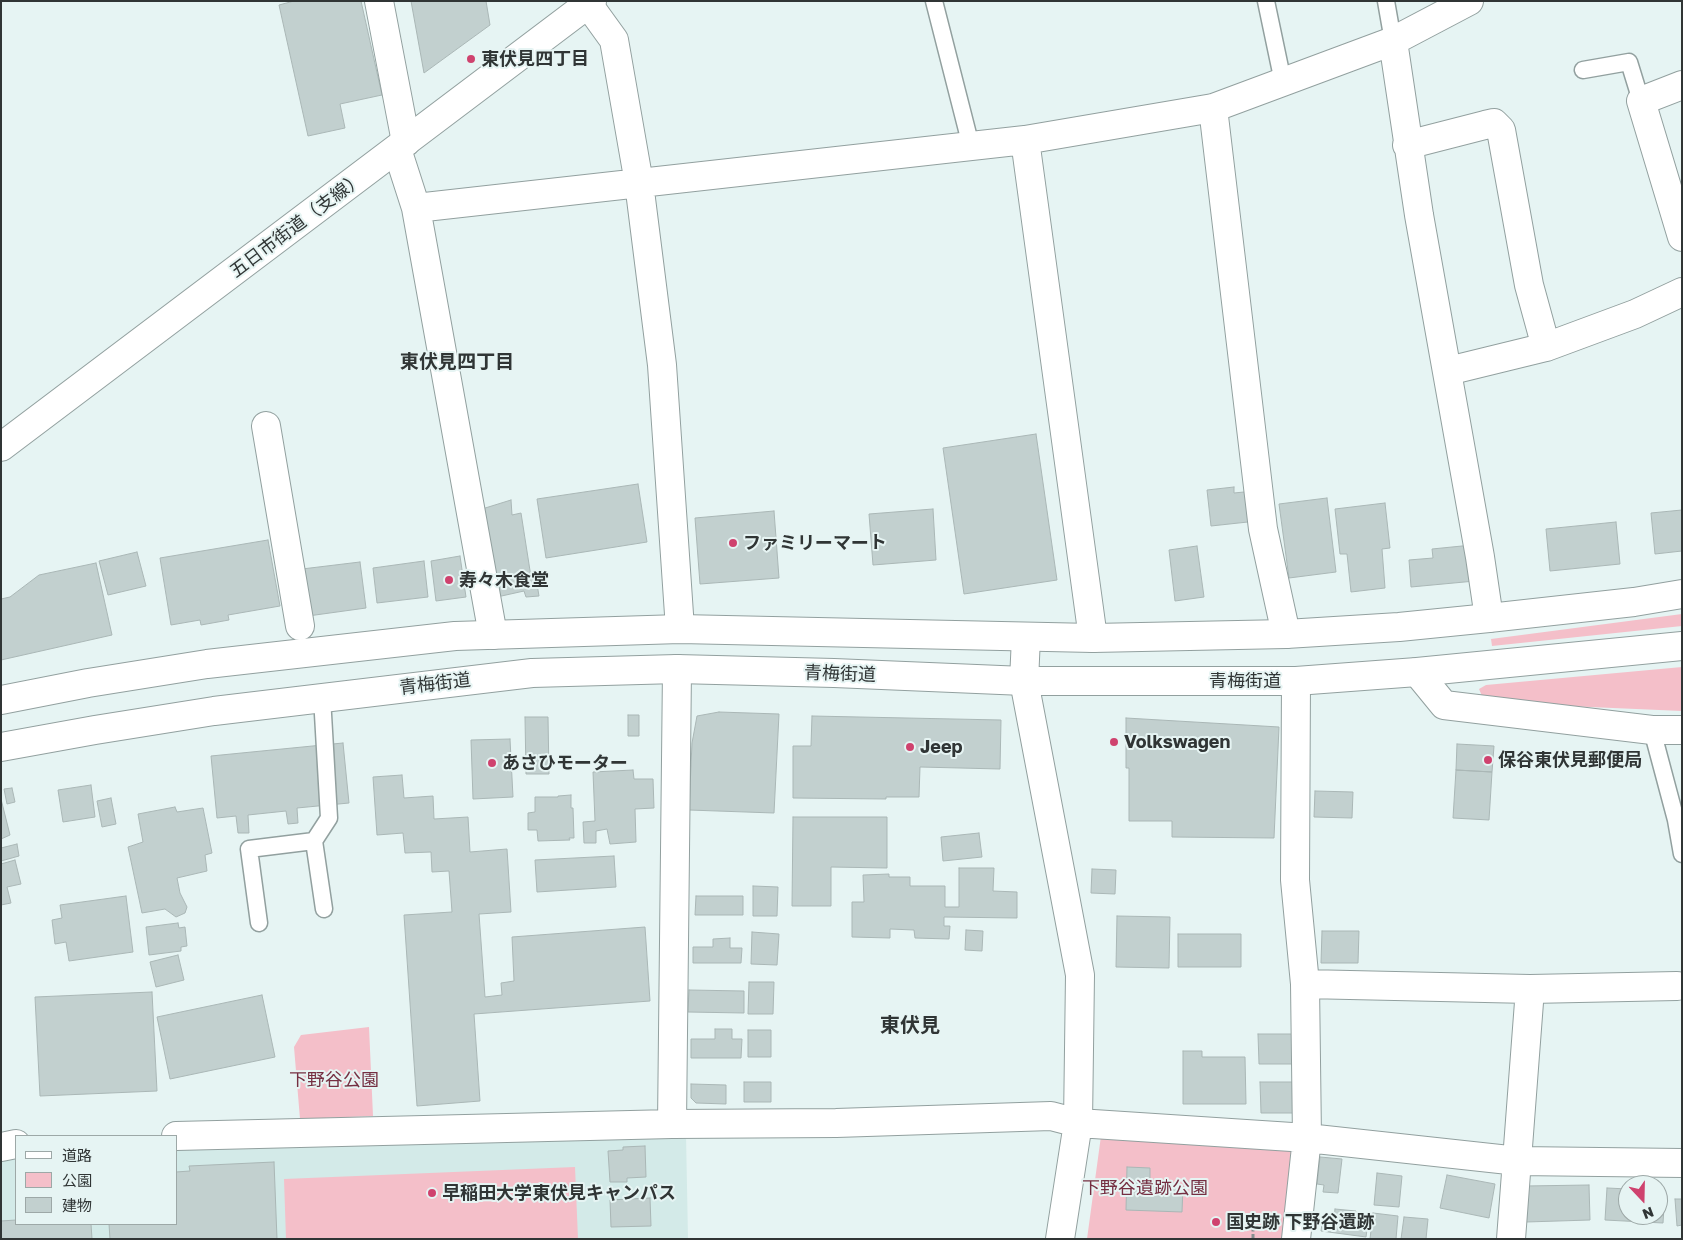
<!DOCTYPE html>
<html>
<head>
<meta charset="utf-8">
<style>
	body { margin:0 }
	#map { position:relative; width:1683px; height:1240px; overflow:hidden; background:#e6f4f3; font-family:"Golos Text","Noto Sans JP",sans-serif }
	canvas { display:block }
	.frame { position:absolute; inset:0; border:2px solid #303535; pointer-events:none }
	.legend { position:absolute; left:15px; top:1135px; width:162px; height:90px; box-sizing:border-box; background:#e6f4f3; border:1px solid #9da8a7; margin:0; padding:6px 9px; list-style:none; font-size:15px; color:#303535 }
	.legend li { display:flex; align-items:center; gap:10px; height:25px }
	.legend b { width:25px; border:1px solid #9da8a7 }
	.north { position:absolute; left:1618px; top:1175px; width:50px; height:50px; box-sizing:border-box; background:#e6f4f3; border:1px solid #9da8a7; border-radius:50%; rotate:159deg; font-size:14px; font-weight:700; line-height:20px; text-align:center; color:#303535 }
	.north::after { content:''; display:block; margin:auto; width:18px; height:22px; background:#cf426e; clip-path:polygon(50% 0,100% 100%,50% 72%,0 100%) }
</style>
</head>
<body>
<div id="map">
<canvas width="1683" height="1240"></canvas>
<div class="frame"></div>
<ul class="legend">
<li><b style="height:6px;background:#fff"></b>道路</li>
<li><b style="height:14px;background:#f4bfc9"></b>公園</li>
<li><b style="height:14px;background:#c2d0cf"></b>建物</li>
</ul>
<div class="north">N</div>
</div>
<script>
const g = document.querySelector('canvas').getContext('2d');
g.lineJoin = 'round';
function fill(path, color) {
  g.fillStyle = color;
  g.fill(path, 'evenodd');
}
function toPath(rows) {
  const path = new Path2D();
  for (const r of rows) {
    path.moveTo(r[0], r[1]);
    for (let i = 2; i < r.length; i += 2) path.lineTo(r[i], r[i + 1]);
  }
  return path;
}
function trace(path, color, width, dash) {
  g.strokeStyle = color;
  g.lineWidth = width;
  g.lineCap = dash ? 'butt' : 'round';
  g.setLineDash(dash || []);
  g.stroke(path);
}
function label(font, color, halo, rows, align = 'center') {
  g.font = font + ' "Golos Text","Noto Sans JP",sans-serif';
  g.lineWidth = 4;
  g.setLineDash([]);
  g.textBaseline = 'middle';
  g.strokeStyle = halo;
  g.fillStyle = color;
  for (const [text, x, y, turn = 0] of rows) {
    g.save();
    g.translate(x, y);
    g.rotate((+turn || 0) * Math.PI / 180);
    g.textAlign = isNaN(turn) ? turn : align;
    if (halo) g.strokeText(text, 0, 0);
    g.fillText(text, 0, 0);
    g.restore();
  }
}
fill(toPath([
	[686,1134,688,1239,1,1239,1,1162,16,1158,16,1224,176,1224,176,1149]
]), '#d3eae8');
fill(toPath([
	[1682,614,1682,626,1492,646,1491,639],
	[1682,667,1682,711,1567,706,1482,696,1479,689,1486,685],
	[369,1027,373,1116,300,1119,294,1047,301,1035],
	[1101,1136,1297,1146,1286,1239,1087,1239],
	[575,1167,578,1239,286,1239,284,1179]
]), '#f4bfc9');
const building = toPath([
	[294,1,361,1,382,95,340,104,345,128,308,136,279,5,294,1],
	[411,1,486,1,490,25,424,73,411,1],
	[1036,434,1057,580,964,594,943,448,1036,434],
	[638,484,647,542,546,558,537,499,638,484],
	[1234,487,1234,493,1254,491,1257,521,1211,526,1207,490,1234,487],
	[1327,498,1336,572,1289,578,1279,504,1327,498],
	[511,500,512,515,521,513,531,577,536,578,539,596,526,597,524,591,497,597,482,509,511,500],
	[1385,503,1390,548,1382,549,1385,588,1351,592,1347,554,1340,554,1335,509,1385,503],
	[933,509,936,560,873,565,869,514,933,509],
	[1682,510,1682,551,1655,554,1651,513,1682,510],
	[774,511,779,578,700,584,695,518,774,511],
	[1616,522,1620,564,1550,571,1546,529,1616,522],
	[268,540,280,606,228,615,229,620,201,625,200,620,171,625,160,558,268,540],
	[1472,545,1475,581,1411,587,1409,560,1433,558,1432,549,1472,545],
	[1197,546,1204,597,1175,601,1169,550,1197,546],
	[137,552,146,586,108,595,99,561,137,552],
	[460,556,466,597,436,601,431,561,460,556],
	[424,561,428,597,377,603,373,568,424,561],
	[360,562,366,608,308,616,302,569,360,562],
	[96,563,112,635,1,660,1,599,10,597,39,575,96,563],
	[719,712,779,714,774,813,689,810,692,743,697,716,719,712],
	[628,715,639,715,639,736,628,736,628,715],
	[812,716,1001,720,1000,769,920,767,919,797,886,797,886,799,793,798,793,746,811,746,812,716],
	[525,717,548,717,549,774,526,774,525,717],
	[1126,718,1279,727,1274,838,1172,837,1172,821,1129,821,1129,768,1126,768,1126,718],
	[510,739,513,797,473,799,471,740,510,739],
	[343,743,349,803,297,808,298,823,288,824,286,811,248,815,249,833,238,833,236,816,217,818,211,756,343,743],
	[1457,744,1494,746,1492,772,1456,770,1457,744],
	[633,770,634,779,653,779,654,808,635,809,636,842,610,844,607,829,596,831,596,843,584,843,583,822,595,821,593,772,633,770],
	[1456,770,1492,772,1489,820,1453,818,1456,770],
	[402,775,404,798,433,796,434,819,468,817,470,852,507,849,511,912,479,914,485,997,502,995,501,983,514,981,512,937,645,927,650,1001,474,1014,480,1101,417,1106,404,915,452,912,449,871,432,872,431,852,405,853,403,833,377,835,373,777,402,775],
	[91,785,95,817,63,822,58,790,91,785],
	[12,788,15,802,7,804,4,789,12,788],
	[1315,791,1353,792,1352,818,1314,817,1315,791],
	[571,795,571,808,573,808,574,838,569,838,570,840,538,841,537,830,528,830,528,813,535,812,535,797,558,797,558,796,571,795],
	[111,798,116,824,102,827,97,801,111,798],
	[1,799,10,835,1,839,1,799],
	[175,807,177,812,203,808,212,853,205,855,207,871,177,878,180,893,187,907,185,913,176,917,165,909,142,913,128,847,143,842,138,814,175,807],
	[793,817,887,817,887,868,831,867,831,906,792,906,793,817],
	[979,833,982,857,943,861,941,837,979,833],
	[17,844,19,856,1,861,1,848,17,844],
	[614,856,616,887,537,892,535,860,614,856],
	[15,860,21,884,7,887,11,903,1,905,1,864,15,860],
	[959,868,994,868,993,891,1017,892,1017,918,944,917,944,926,950,926,949,939,915,938,914,930,890,929,890,938,852,937,852,902,864,902,863,875,889,874,889,877,910,877,910,886,945,886,945,907,959,907,959,868],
	[1092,869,1116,870,1115,894,1091,893,1092,869],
	[753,886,778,887,777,916,753,916,753,886],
	[126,896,133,952,69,961,66,942,55,944,52,920,62,918,60,905,126,896],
	[696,896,743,896,743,915,695,915,696,896],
	[1117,916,1170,917,1169,968,1116,967,1117,916],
	[178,923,179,928,185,927,187,946,181,947,181,951,149,955,146,927,178,923],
	[966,930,983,931,982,951,965,950,966,930],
	[1322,931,1359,931,1358,963,1321,963,1322,931],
	[752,932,779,934,777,965,751,964,752,932],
	[1178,934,1241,934,1241,967,1178,967,1178,934],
	[730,938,730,948,742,948,741,963,693,963,693,947,713,947,713,939,730,938],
	[178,955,184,980,156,987,150,962,178,955],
	[749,982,774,982,773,1014,748,1014,749,982],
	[689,990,744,991,744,1013,688,1012,689,990],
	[152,992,157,1091,40,1096,35,997,152,992],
	[262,995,275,1057,170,1079,157,1017,262,995],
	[715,1029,732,1029,732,1039,742,1039,741,1058,691,1058,691,1039,715,1039,715,1029],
	[748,1030,771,1030,771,1057,748,1057,748,1030],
	[1258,1034,1297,1034,1297,1064,1259,1064,1258,1034],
	[1183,1051,1202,1051,1202,1057,1245,1057,1246,1104,1183,1104,1183,1051],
	[744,1082,771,1082,771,1102,744,1102,744,1082],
	[1260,1082,1296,1082,1296,1113,1261,1113,1260,1082],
	[691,1084,726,1085,726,1104,696,1103,691,1098,691,1084],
	[645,1146,646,1177,627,1178,627,1182,610,1182,608,1151,623,1150,623,1147,645,1146],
	[1320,1157,1342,1159,1338,1193,1323,1192,1324,1185,1317,1184,1320,1157],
	[274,1162,277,1239,110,1239,109,1224,176,1224,176,1172,190,1171,189,1166,274,1162],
	[1127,1167,1150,1168,1150,1185,1183,1186,1182,1212,1126,1210,1127,1167],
	[1377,1173,1402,1176,1399,1207,1374,1205,1377,1173],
	[1447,1175,1495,1184,1489,1218,1440,1208,1447,1175],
	[1589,1185,1590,1220,1526,1222,1525,1186,1589,1185],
	[1607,1188,1628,1189,1628,1215,1658,1215,1658,1190,1665,1191,1663,1223,1605,1220,1607,1188],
	[650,1198,651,1226,611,1227,610,1200,650,1198],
	[1675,1199,1682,1199,1682,1225,1677,1226,1675,1199],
	[1335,1209,1356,1211,1356,1214,1369,1215,1366,1237,1321,1231,1323,1217,1334,1218,1335,1209],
	[1373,1213,1398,1216,1396,1239,1370,1239,1373,1213],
	[1404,1217,1428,1219,1426,1239,1401,1239,1404,1217],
	[16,1220,16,1224,91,1224,92,1239,1,1239,1,1221,16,1220]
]);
fill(building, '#c2d0cf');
trace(building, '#aab7b6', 1);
const service = toPath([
	[934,1,971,146],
	[1266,1,1283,82],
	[1386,1,1393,41],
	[1583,70,1629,62,1641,101],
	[322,697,329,818,314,841,324,909],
	[1652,730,1676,820,1682,854],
	[259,923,249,849,314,841]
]);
const minor = toPath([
	[379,1,406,142],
	[588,4,614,40,639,183,662,365,680,629],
	[1393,41,1419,215,1480,557,1489,618],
	[1682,85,1641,101,1682,237],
	[1213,108,1263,529,1286,634],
	[1025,140,1093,638],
	[1407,145,1485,125,1494,123,1501,130,1529,285,1546,347],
	[397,149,416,208,1025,140,1213,108,1393,41,1469,1],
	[416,208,493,635],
	[1448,371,1546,347,1635,314,1682,292],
	[266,426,300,626],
	[1026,637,1024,681,1080,975,1078,1123,1060,1239],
	[1417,672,1444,705,1652,730,1682,730],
	[1296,681,1295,880,1305,984,1307,1138,1296,1239],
	[1305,984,1530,989,1677,986],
	[672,1124,677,669],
	[176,1136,672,1124,836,1123,1051,1116,1078,1123,1307,1138,1518,1161,1682,1163],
	[1,1147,16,1144],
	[1511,1239,1530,989]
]);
const primary = toPath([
	[1,447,592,1],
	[1,700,88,683,207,664,455,636,680,629,1093,638,1286,634,1399,627,1489,618,1634,602,1682,594],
	[1,747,95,730,214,711,532,673,677,669,834,673,1024,681,1296,681,1417,672,1682,646]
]);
trace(service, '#92a09f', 19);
trace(minor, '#92a09f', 30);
trace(primary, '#92a09f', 30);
trace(toPath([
	[1253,1239,1253,1209]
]), '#879090', 3, [5, 2.5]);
trace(service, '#fff', 16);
trace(minor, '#fff', 28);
trace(primary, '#fff', 28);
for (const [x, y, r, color] of [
	[471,59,5,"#cf426e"],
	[733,543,5,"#cf426e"],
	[449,580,5,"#cf426e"],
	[1114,742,5,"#cf426e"],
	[910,747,5,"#cf426e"],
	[1488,760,5,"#cf426e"],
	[492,763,5,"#cf426e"],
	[432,1193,5,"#cf426e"],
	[1216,1222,5,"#cf426e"]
]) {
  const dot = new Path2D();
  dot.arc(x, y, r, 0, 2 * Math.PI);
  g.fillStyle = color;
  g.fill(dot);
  trace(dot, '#e6f4f3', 2);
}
label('bold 18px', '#303535', '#e6f4f3', [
	["東伏見四丁目",481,59],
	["ファミリーマート",743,543],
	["寿々木食堂",459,580],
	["Volkswagen",1124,742],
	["Jeep",920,747],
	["保谷東伏見郵便局",1498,760],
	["あさひモーター",502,763],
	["早稲田大学東伏見キャンパス",442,1193],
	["国史跡 下野谷遺跡",1226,1222]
], 'left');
label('18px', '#303535', '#e6f4f3', [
	["五日市街道（支線）",297,225,-37],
	["青梅街道",840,674,2],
	["青梅街道",1245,681],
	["青梅街道",435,684,-7]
]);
label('18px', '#752f42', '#e6f4f3', [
	["下野谷公園",334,1080],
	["下野谷遺跡公園",1145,1188]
]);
label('bold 19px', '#303535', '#e6f4f3', [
	["東伏見四丁目",457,362]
]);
label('bold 20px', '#303535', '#e6f4f3', [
	["東伏見",910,1026]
]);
</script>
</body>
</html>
